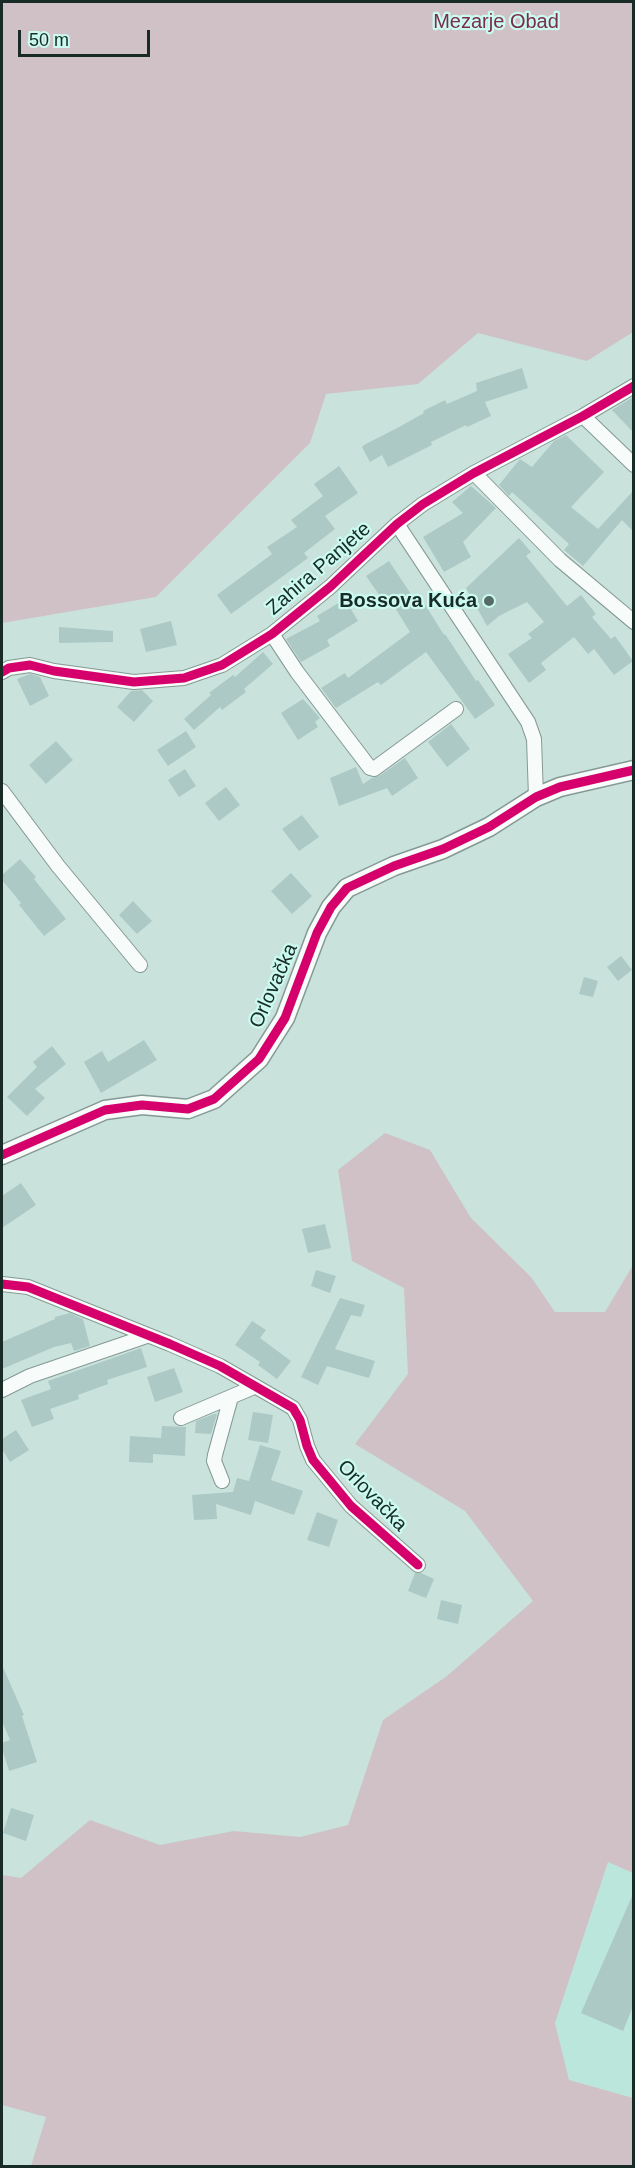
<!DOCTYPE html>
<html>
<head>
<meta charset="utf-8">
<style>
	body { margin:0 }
	#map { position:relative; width:635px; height:2168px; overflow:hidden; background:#c9e3dc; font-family:Arial,sans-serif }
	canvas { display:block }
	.frame { position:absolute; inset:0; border:3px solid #182b27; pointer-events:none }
	.scale { position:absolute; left:18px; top:30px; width:132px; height:27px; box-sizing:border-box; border:3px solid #182b27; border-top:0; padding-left:8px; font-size:18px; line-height:21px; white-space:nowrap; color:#182b27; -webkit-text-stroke:4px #cbfbef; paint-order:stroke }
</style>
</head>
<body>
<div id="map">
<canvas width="635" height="2168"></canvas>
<div class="frame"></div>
<div class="scale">50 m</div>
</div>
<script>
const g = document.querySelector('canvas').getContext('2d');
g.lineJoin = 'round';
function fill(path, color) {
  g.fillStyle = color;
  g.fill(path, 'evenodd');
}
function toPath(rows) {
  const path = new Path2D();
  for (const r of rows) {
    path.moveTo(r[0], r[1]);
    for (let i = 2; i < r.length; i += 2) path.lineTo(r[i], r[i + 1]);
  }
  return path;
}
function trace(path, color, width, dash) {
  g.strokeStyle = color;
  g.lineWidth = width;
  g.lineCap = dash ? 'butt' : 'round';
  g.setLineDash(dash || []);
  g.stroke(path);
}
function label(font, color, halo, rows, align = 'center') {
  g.font = font + ' Arial,sans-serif';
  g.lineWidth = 4.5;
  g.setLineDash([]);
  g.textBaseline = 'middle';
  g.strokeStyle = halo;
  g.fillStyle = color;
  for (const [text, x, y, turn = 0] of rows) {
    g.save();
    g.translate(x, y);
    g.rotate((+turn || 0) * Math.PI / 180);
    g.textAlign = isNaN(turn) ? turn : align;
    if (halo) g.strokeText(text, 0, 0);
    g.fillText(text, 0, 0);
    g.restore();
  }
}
fill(toPath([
	[608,1862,633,1873,633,2098,569,2080,555,2023]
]), '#bbe6db');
fill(toPath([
	[2,2,633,2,633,332,587,361,478,333,418,384,326,394,310,443,156,597,2,623],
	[385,1133,430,1150,471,1218,531,1277,555,1312,605,1312,633,1265,633,1873,608,1862,555,2023,569,2080,633,2098,633,2166,31,2166,46,2117,2,2105,2,1875,21,1878,90,1820,160,1845,234,1831,300,1837,348,1825,383,1720,447,1676,533,1601,465,1511,355,1444,408,1374,404,1288,352,1261,338,1170]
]), '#cfc1c6');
fill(toPath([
	[522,368,528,388,485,402,491,416,467,427,466,425,431,442,432,445,388,467,382,455,370,462,362,447,364,445,401,426,424,413,423,411,445,400,447,404,477,391,476,383],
	[633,397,633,432,612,410],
	[566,435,604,472,571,507,598,529,633,491,633,531,622,520,583,566,564,550,569,544,512,492,509,496,499,485,520,459,532,467,554,441],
	[339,466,358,493,325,516,335,529,304,553,308,558,231,614,217,595,272,554,267,547,297,527,291,520,323,496,314,484],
	[471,486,496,508,463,542,471,557,444,572,423,537,463,513,452,502],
	[519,538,531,552,526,556,567,606,581,595,596,614,592,617,611,639,615,636,633,661,614,675,594,649,588,654,574,637,541,663,546,670,529,683,508,654,532,638,528,634,544,622,527,602,499,616,487,626,466,588],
	[389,561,419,606,424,603,444,635,445,634,476,681,478,680,495,705,475,719,426,652,381,685,378,682,336,708,321,688,345,673,348,678,410,632,389,598,384,602,366,576],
	[345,599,358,621,327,640,330,646,301,662,286,639,320,621,317,616],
	[171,621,177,645,146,652,140,629],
	[59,627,113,631,113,642,59,643],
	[263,652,273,664,244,689,246,692,222,710,220,707,194,730,184,719,211,695,209,693,233,675,235,677],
	[30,674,40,677,49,696,30,706,17,679],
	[142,690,153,701,134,722,117,707,131,691],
	[303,699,320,718,315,722,318,727,298,740,281,713],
	[451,724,470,749,447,767,428,742],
	[186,731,196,747,168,766,157,750],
	[56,741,73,760,46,784,29,765],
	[405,758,418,778,392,796,387,788,339,806,330,778,356,767,363,784,372,778,379,776],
	[185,769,196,786,179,797,168,780],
	[226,787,240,805,219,821,205,803],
	[302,815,319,837,299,851,282,829],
	[20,859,36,877,34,879,66,919,44,936,19,905,21,903,2,880,2,875],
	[291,873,312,896,292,914,271,891],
	[133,901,152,921,137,934,119,915],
	[621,956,632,970,618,981,607,967],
	[584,977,598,981,593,997,579,994],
	[144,1040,157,1060,101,1093,84,1062,102,1051,108,1062],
	[52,1046,66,1064,35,1089,45,1098,27,1116,7,1097,37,1067,33,1062],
	[21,1183,36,1205,2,1228,2,1196],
	[325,1224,331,1248,308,1253,302,1229],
	[316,1270,336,1276,330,1293,311,1286],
	[340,1298,365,1305,361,1317,351,1315,335,1349,375,1361,369,1378,327,1366,318,1385,301,1377],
	[70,1313,83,1319,90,1346,74,1351,71,1343,54,1347,2,1369,2,1342,55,1319,55,1317],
	[252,1321,266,1330,260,1338,291,1361,277,1379,258,1365,260,1362,235,1345],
	[141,1348,147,1367,107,1380,108,1384,78,1395,79,1399,50,1409,54,1419,32,1427,21,1400,51,1389,48,1381],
	[174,1368,183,1392,155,1402,147,1377],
	[253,1412,273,1415,268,1443,248,1440],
	[214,1414,217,1414,211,1434,195,1433,196,1421],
	[162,1426,186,1427,185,1456,153,1454,153,1463,129,1462,130,1436,161,1438],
	[16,1430,29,1450,10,1462,2,1449,2,1439],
	[260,1445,281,1451,271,1480,303,1491,294,1515,255,1501,251,1515,216,1504,217,1519,194,1520,192,1495,233,1492,237,1478,249,1481],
	[317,1512,338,1520,329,1547,307,1540],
	[415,1573,421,1573,434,1579,426,1598,408,1591],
	[441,1600,462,1605,458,1624,437,1619],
	[2,1665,24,1715,22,1716,37,1762,9,1771,2,1748,2,1743,10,1740,2,1721],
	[11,1808,34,1815,26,1841,3,1833],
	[633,1894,633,2006,623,2031,581,2013]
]), '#acc9c5');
const minor = toPath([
	[583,416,634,465],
	[474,473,560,560,634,622],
	[397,524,528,722,534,739,536,797],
	[272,634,297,672,370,768,374,769,456,709],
	[2,672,9,668,30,665,54,671,134,682,184,678,222,665,272,634,330,587,397,524,423,504,474,473,583,416,634,386],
	[2,791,58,866,140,965],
	[2,1284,28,1287,170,1344,220,1366,293,1408,300,1420,307,1446,313,1460,351,1506,418,1565],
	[2,1390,30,1376,147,1336],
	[181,1418,254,1387],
	[222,1481,214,1461,215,1455,231,1397]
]);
const tertiary = toPath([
	[2,1155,105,1110,142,1105,188,1109,214,1099,259,1059,285,1018,317,933,331,907,347,888,394,866,443,849,489,827,536,797,560,787,634,770]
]);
trace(minor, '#859994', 16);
trace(tertiary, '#859994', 21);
trace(minor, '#f7fbfa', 14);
trace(tertiary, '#f7fbfa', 18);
trace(toPath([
	[2,672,9,668,30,665,54,671,134,682,184,678,222,665,272,634,330,587,397,524,423,504,474,473,583,416,634,386],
	[2,1155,105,1110,142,1105,188,1109,214,1099,259,1059,285,1018,317,933,331,907,347,888,394,866,443,849,489,827,536,797,560,787,634,770],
	[2,1284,28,1287,170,1344,220,1366,293,1408,300,1420,307,1446,313,1460,351,1506,418,1565]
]), '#d6006c', 9);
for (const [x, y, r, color] of [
	[489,601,6,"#566b66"]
]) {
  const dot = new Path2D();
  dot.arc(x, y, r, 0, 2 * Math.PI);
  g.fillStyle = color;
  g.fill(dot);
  trace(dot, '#cbfbef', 2);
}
label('20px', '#7b2d4d', '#cbfbef', [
	["Mezarje Obad",496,22]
]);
label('20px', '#182b27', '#cbfbef', [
	["Zahira Panjete",319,569,-41],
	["Orlovačka",274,986,-66],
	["Orlovačka",372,1496,46]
]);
label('bold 20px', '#182b27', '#cbfbef', [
	["Bossova Kuća",477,601]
], 'right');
</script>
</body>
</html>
